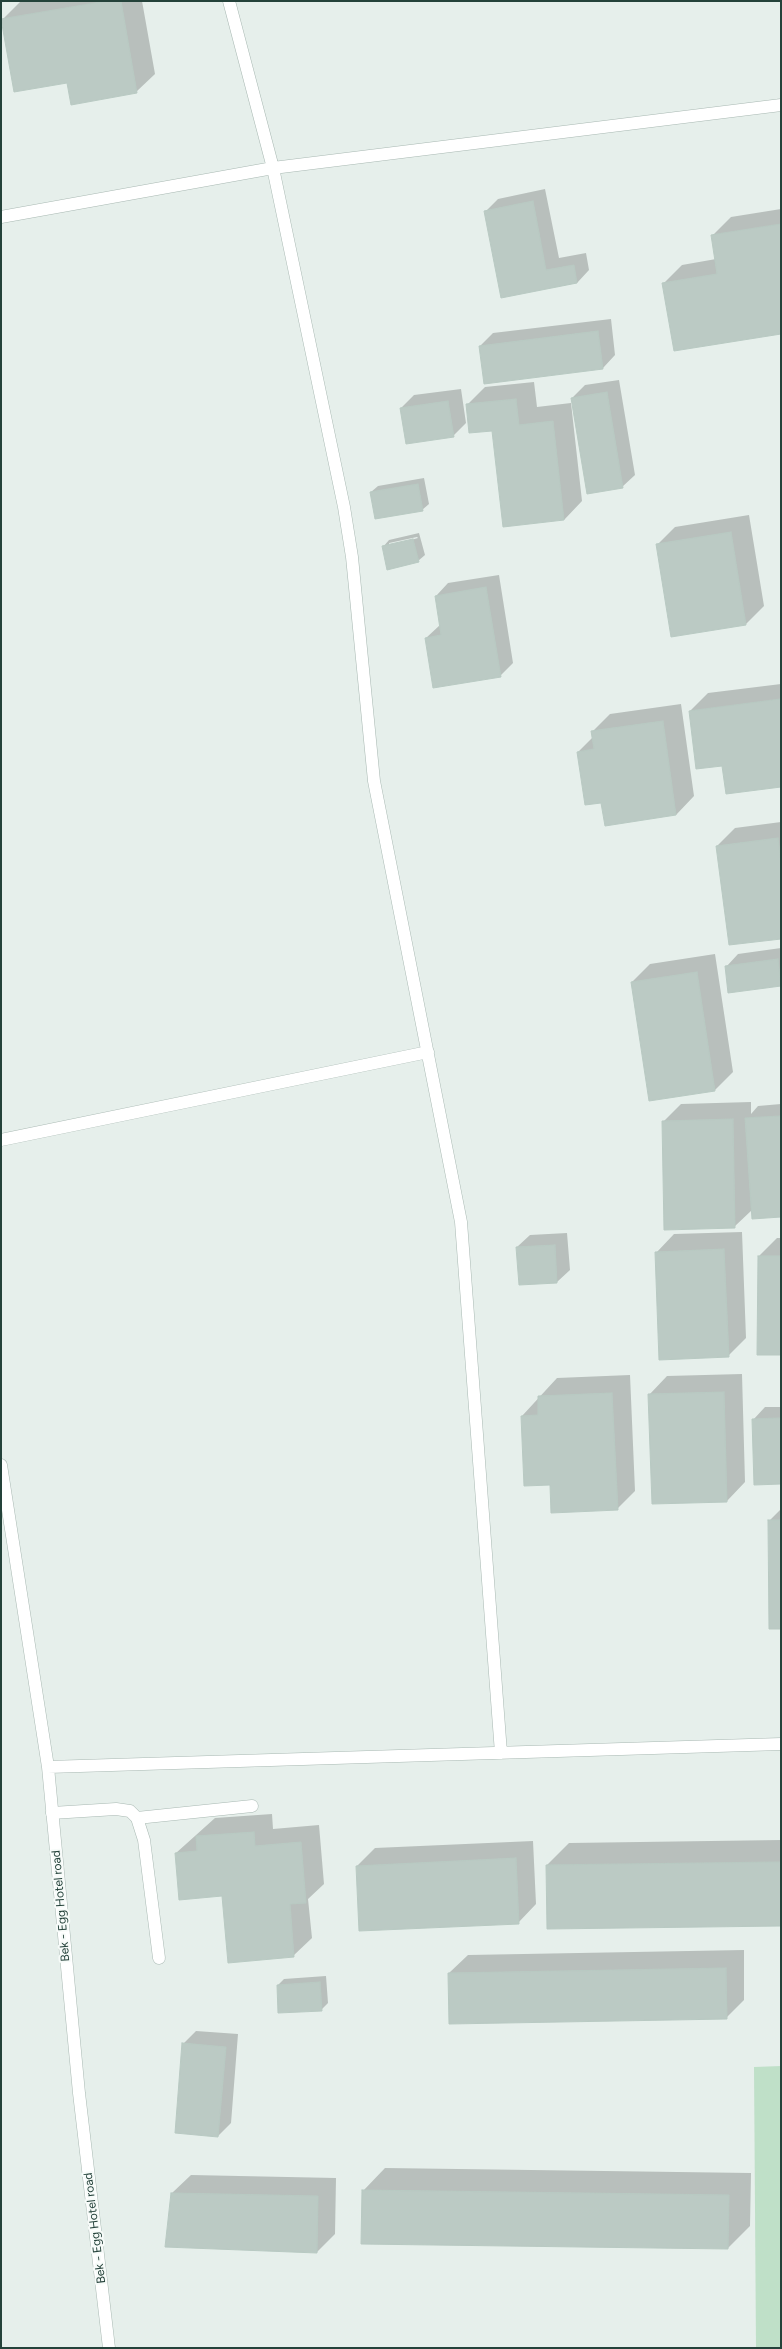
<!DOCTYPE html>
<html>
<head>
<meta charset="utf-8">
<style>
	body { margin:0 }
	#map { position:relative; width:782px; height:2349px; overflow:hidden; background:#e6efeb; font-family:Figtree,sans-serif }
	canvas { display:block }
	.frame { position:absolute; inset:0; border:2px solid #24423a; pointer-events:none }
</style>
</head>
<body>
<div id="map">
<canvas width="782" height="2349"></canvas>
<div class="frame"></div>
</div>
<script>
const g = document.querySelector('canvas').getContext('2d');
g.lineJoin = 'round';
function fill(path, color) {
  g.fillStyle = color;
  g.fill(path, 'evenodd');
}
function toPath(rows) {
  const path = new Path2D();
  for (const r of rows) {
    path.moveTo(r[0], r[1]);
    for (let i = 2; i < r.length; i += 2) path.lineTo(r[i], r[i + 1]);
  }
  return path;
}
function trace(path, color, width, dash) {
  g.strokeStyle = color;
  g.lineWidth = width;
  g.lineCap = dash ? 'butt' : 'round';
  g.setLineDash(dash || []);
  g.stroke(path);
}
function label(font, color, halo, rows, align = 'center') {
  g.font = font + ' Figtree,sans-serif';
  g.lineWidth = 4;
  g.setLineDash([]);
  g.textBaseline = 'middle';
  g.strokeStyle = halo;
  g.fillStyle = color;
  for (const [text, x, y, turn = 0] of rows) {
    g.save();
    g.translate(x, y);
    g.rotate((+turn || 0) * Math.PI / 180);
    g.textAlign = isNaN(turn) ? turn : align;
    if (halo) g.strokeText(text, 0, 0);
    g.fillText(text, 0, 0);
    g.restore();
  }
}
fill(toPath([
	[781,2066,781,2348,756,2348,754,2067]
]), '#bfe0c8');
fill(toPath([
	[23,1,142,1,155,74,136,92,67,82,2,20,20,2],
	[545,189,559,258,586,253,589,270,577,283,502,297,485,212,498,199],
	[781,209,781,333,664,283,682,265,716,259,712,236,731,217],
	[611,319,615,355,603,368,480,346,493,333],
	[619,380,635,475,622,487,572,398,585,385],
	[534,382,537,407,571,403,582,501,564,520,493,430,467,405,485,387],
	[461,389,466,423,453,436,401,408,414,395],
	[424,478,429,504,422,510,371,492,378,486],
	[749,515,764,606,746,624,657,545,675,527],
	[419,533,425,555,418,561,383,547,389,540],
	[417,537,418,538,389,546,389,543],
	[499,575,513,663,500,676,426,638,440,625,436,596,448,583],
	[781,684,781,786,723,764,690,711,708,693],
	[681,704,694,796,676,815,578,752,593,737,592,732,610,714],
	[781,822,781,938,717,846,735,828],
	[781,948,781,984,729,991,726,967,738,954],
	[715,954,733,1072,715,1090,650,1100,632,982,650,964],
	[751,1102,751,1114,758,1106,781,1104,781,1216,752,1210,734,1227,663,1122,681,1104],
	[742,1232,746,1338,728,1356,656,1253,674,1234],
	[567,1233,570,1270,557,1282,517,1247,530,1235],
	[777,1238,781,1238,781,1354,759,1256],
	[742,1374,745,1482,727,1501,649,1395,667,1376],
	[630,1375,635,1491,617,1509,551,1484,522,1416,557,1378],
	[765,1407,781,1407,781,1483,753,1420],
	[781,1509,781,1628,769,1521],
	[272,1814,273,1829,319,1825,324,1884,308,1899,312,1938,293,1956,176,1853,215,1818],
	[781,1840,781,1925,547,1865,569,1843],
	[533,1841,536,1904,518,1923,357,1866,375,1848],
	[744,1950,744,2000,726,2018,450,2023,449,1973,468,1955],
	[326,1976,328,2003,321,2010,278,1985,284,1979],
	[196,2031,238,2034,231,2123,218,2136,183,2044],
	[385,2168,751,2173,750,2226,728,2248,363,2191],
	[191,2175,336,2178,335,2234,317,2252,172,2193]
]), '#0003');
const building = toPath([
	[107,1,121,1,137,93,71,105,67,83,14,92,1,19,107,1],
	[533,201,546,270,574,265,577,283,501,298,484,211,533,201],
	[781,224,781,334,674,351,662,283,717,274,711,235,781,224],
	[598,331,603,369,484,384,479,346,598,331],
	[607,392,623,488,587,494,571,398,607,392],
	[516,399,519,425,553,421,564,520,503,527,492,431,469,433,466,404,516,399],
	[448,401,454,437,406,444,400,408,448,401],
	[418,484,423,511,375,519,370,492,418,484],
	[731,532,746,625,671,637,656,544,731,532],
	[413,539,419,562,387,570,382,546,413,539],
	[486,587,501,677,433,688,425,638,441,635,435,596,486,587],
	[781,699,781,787,726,794,722,766,696,769,689,711,781,699],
	[663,721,676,815,605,826,601,803,585,805,577,752,594,749,591,731,663,721],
	[778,838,781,862,781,939,729,945,716,846,778,838],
	[778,959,781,986,728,993,725,966,778,959],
	[697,972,715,1091,649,1101,631,982,697,972],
	[781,1116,781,1217,752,1219,745,1118,781,1116],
	[733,1119,735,1228,664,1230,662,1121,733,1119],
	[555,1245,557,1283,519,1285,516,1247,555,1245],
	[724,1249,729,1357,659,1360,655,1252,724,1249],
	[758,1256,781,1256,781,1355,757,1355,758,1256],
	[724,1392,727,1502,652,1504,648,1394,724,1392],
	[612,1393,618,1510,551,1513,550,1485,524,1486,521,1416,538,1415,538,1396,612,1393],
	[781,1418,781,1484,754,1485,752,1419,781,1418],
	[768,1520,781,1520,781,1629,769,1629,768,1520],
	[254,1832,255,1846,301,1842,306,1903,290,1904,294,1957,228,1963,222,1896,179,1900,175,1853,197,1851,196,1836,254,1832],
	[516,1858,519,1924,359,1931,356,1866,516,1858],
	[781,1862,781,1926,547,1929,546,1865,781,1862],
	[726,1968,727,2019,449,2024,448,1973,726,1968],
	[320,1982,322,2011,278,2013,277,1985,320,1982],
	[182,2043,226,2047,218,2137,175,2133,182,2043],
	[362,2190,729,2195,728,2249,361,2244,362,2190],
	[171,2193,318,2196,317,2253,165,2247,171,2193]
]);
fill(building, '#bbcac4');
trace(building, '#b8c9c2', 1);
const lane = toPath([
	[52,1813,116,1809,130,1811,137,1818,144,1840,159,1958],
	[137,1818,252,1806]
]);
const street = toPath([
	[229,1,273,168,344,507,352,557,374,781,461,1222,501,1753],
	[1,217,273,168,781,105],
	[1,1140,428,1052],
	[1,1465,48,1767,79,2093,109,2348],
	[48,1767,781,1744]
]);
trace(lane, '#a8b8b2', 13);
trace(street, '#a8b8b2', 13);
trace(lane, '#fff', 12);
trace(street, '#fff', 12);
label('12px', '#24423a', '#f7fbf9', [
	["Bek - Egg Hotel road",61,1906,-95],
	["Bek - Egg Hotel road",95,2228,-97]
]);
</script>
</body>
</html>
